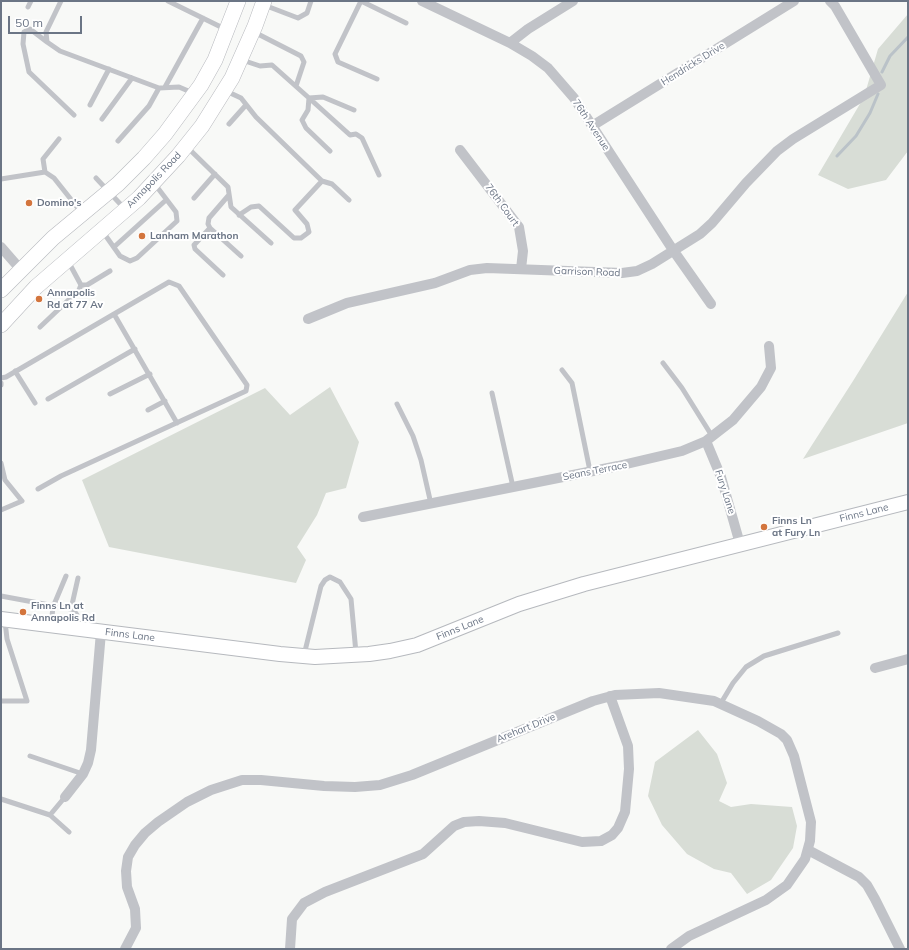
<!DOCTYPE html>
<html>
<head>
<meta charset="utf-8">
<style>
	body { margin:0 }
	#map { position:relative; width:909px; height:950px; overflow:hidden; background:#f8f9f7; font-family:Mulish,sans-serif }
	canvas { display:block }
	.frame { position:absolute; inset:0; border:2px solid #6b7585; pointer-events:none }
	.scale { position:absolute; left:8px; top:16px; width:74px; height:18px; box-sizing:border-box; border:2px solid #6b7585; border-top:0; padding-left:5px; font-size:12px; line-height:14px; white-space:nowrap; color:#6b7585; -webkit-text-stroke:3px #fff; paint-order:stroke }
</style>
</head>
<body>
<div id="map">
<canvas width="909" height="950"></canvas>
<div class="frame"></div>
<div class="scale">50 m</div>
</div>
<script>
const g = document.querySelector('canvas').getContext('2d');
g.lineJoin = 'round';
function fill(path, color) {
  g.fillStyle = color;
  g.fill(path, 'evenodd');
}
function toPath(rows) {
  const path = new Path2D();
  for (const r of rows) {
    path.moveTo(r[0], r[1]);
    for (let i = 2; i < r.length; i += 2) path.lineTo(r[i], r[i + 1]);
  }
  return path;
}
function trace(path, color, width, dash) {
  g.strokeStyle = color;
  g.lineWidth = width;
  g.lineCap = dash ? 'butt' : 'round';
  g.setLineDash(dash || []);
  g.stroke(path);
}
function label(font, color, halo, rows, align = 'center') {
  g.font = font + ' Mulish,sans-serif';
  g.lineWidth = 4;
  g.setLineDash([]);
  g.textBaseline = 'middle';
  g.strokeStyle = halo;
  g.fillStyle = color;
  for (const [text, x, y, turn = 0] of rows) {
    g.save();
    g.translate(x, y);
    g.rotate((+turn || 0) * Math.PI / 180);
    g.textAlign = isNaN(turn) ? turn : align;
    if (halo) g.strokeText(text, 0, 0);
    g.fillText(text, 0, 0);
    g.restore();
  }
}
fill(toPath([
	[908,14,908,151,886,180,848,189,818,175,864,97,878,49],
	[908,292,908,423,803,459,853,381],
	[330,387,359,442,346,488,326,493,317,515,297,547,306,560,296,583,109,547,82,480,265,388,290,415],
	[698,730,717,754,727,783,719,801,731,807,751,804,792,807,797,826,793,848,771,880,747,894,731,873,714,869,687,854,662,825,648,796,655,762]
]), '#d8ddd6');
trace(toPath([
	[882,72,890,56,908,37],
	[837,156,856,136,870,113,878,94]
]), '#bac2c8', 3);
const secondary = toPath([
	[1,619,280,654,315,657,369,654,390,651,417,645,519,604,584,584,908,502]
]);
const primary = toPath([
	[1,290,53,238,118,184,144,158,165,134,201,85,215,60,238,1],
	[1,325,36,287,139,198,178,156,202,126,232,78,255,26,264,1]
]);
trace(secondary, '#b6b9be', 16);
trace(primary, '#b7b9be', 16);
trace(toPath([
	[61,1,46,32,47,42,60,51,159,88,179,87,193,93],
	[168,1,225,29],
	[361,1,335,54,338,62,377,79],
	[361,1,406,23],
	[264,5,298,18,307,13,311,1],
	[28,7,31,1],
	[254,32,301,56,304,62,296,86],
	[47,42,30,29,24,32,23,44,29,72,74,115],
	[242,60,260,66,272,65,309,98,308,110,302,120,306,128,330,151],
	[165,87,203,18],
	[226,91,241,98,256,117,322,181],
	[90,105,109,69],
	[354,110,323,97,309,98,350,135,356,134,362,138,379,175],
	[102,119,132,78],
	[229,124,246,105],
	[118,141,149,106,159,88],
	[187,147,228,187,231,207,271,243],
	[45,172,43,159,59,139],
	[96,178,124,208],
	[1,179,45,172,54,178,81,212],
	[228,196,209,218,208,224,210,228,241,256],
	[194,198,215,174],
	[239,215,251,207,259,206,294,238,301,238,309,232,307,224,295,210,322,181,332,184,349,200],
	[210,228,194,245,195,249,223,275],
	[103,232,120,256,130,261,137,258,177,221,176,212,154,183],
	[114,247,166,200],
	[81,285,87,285,110,271],
	[114,314,177,423],
	[40,327,79,290,81,285,68,261],
	[663,363,682,388,712,436],
	[562,370,572,383,590,471],
	[15,371,35,403],
	[1,378,6,377,169,282,179,286,247,385,246,391,61,476,38,489],
	[1,383,1,385],
	[492,393,513,487],
	[110,394,150,374],
	[48,399,135,349],
	[397,404,413,436,421,460,431,504],
	[148,410,165,401],
	[1,463,5,480,22,501,1,510],
	[1,596,71,609,78,578],
	[72,608,77,615,77,627],
	[51,625,53,607,66,576],
	[304,655,321,586,325,580,330,577,340,582,351,599,356,653],
	[1,701,27,701,7,639,5,621],
	[721,703,733,683,746,667,764,656,838,633],
	[30,756,83,774],
	[1,799,50,815,65,797],
	[50,815,69,832]
]), '#c1c3c8', 5);
trace(toPath([
	[422,1,510,43,532,56,548,68,574,98,673,250,711,304],
	[510,43,528,29,573,1],
	[592,126,794,1],
	[460,150,519,227,523,251,521,269],
	[1,247,21,270],
	[308,319,347,303,435,283,470,270,487,268,622,273,637,271,652,264,700,234,712,223,746,183,777,151,793,139,881,85,835,6,830,1],
	[706,441,721,477,740,544],
	[363,517,618,466,682,451,706,441,733,420,761,387,771,368,769,346],
	[875,668,908,659],
	[65,797,83,774,88,763,91,750,101,632],
	[808,850,859,877,867,885,875,899,900,949],
	[125,949,136,928,135,909,127,887,126,871,128,857,135,845,145,833,158,822,187,802,211,790,242,780,261,780,324,786,355,787,380,785,412,775,593,701,615,695,659,693,714,701,758,721,781,734,787,740,794,756,811,822,810,841,805,859,787,885,766,900,689,936,671,949],
	[290,949,292,919,304,903,325,892,423,854,454,826,464,822,479,821,505,823,582,842,601,841,612,835,618,828,625,812,629,769,628,746,610,696]
]), '#c1c3c8', 10);
trace(secondary, '#fff', 14);
trace(primary, '#fff', 15);
for (const [x, y, r, color] of [
	[29,203,4,"#d3753d"],
	[142,236,4,"#d3753d"],
	[39,299,4,"#d3753d"],
	[764,527,4,"#d3753d"],
	[23,612,4,"#d3753d"]
]) {
  const dot = new Path2D();
  dot.arc(x, y, r, 0, 2 * Math.PI);
  g.fillStyle = color;
  g.fill(dot);
  trace(dot, '#fff', 1.5);
}
label('10px', '#6b7585', '#fff', [
	["Hendricks Drive",693,64,-32],
	["76th Avenue",591,125,57],
	["Annapolis Road",154,180,-46],
	["76th Court",502,205,54],
	["Garrison Road",587,272,2],
	["Seans Terrace",595,471,-11],
	["Fury Lane",725,492,72],
	["Finns Lane",864,513,-14],
	["Finns Lane",460,628,-22],
	["Finns Lane",130,635,7],
	["Arehart Drive",526,728,-22]
]);
label('bold 10px', '#6b7585', '#fff', [
	["Domino's",37,203],
	["Lanham Marathon",150,236],
	["Annapolis",47,293],
	["Rd at 77 Av",47,305],
	["Finns Ln",772,521],
	["at Fury Ln",772,533],
	["Finns Ln at",31,606],
	["Annapolis Rd",31,618]
], 'left');
</script>
</body>
</html>
